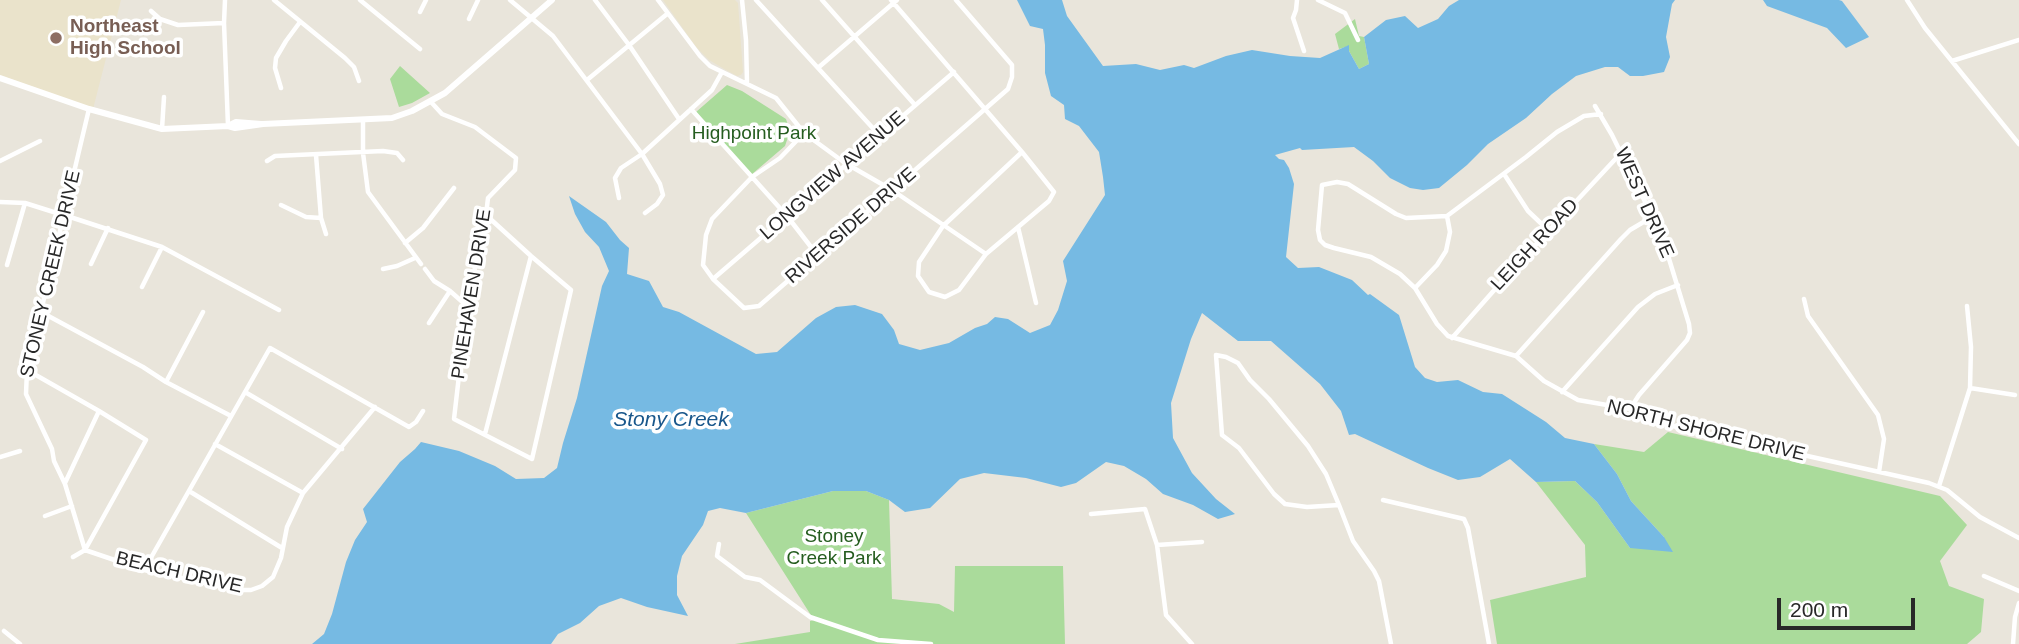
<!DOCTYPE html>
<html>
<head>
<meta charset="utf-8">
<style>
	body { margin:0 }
	#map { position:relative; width:2019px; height:644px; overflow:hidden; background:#e9e5db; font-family:Arial,sans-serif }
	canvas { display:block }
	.scale { position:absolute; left:1777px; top:598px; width:138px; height:32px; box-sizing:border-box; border:4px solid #282828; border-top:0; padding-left:9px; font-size:21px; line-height:24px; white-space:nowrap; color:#282828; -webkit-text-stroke:5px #fff; paint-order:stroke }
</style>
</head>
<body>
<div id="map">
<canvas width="2019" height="644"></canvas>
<div class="scale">200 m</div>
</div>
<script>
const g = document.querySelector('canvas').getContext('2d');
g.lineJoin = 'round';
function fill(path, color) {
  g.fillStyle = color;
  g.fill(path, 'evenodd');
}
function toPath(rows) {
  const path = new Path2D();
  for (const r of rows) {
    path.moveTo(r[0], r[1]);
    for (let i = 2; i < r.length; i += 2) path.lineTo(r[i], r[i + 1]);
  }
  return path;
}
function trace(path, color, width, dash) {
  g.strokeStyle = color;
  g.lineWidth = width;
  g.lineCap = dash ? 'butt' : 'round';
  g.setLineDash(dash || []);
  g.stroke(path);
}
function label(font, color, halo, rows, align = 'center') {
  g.font = font + ' Arial,sans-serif';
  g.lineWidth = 7;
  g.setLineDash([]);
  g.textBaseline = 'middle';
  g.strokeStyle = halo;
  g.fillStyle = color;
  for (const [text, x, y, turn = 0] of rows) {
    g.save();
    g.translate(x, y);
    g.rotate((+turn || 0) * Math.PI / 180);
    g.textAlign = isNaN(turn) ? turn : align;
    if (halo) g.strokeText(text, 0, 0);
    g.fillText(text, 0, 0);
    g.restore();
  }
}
fill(toPath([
	[0,0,121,0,93,109,0,75],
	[663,0,735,0,738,3,743,72,741,75,737,76,726,70,709,60,696,47]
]), '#eae3cb');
fill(toPath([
	[1355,19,1359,36,1364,37,1369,64,1359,69,1349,51,1349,46,1339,49,1335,34],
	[400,66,430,93,412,103,399,107,390,79],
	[727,85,742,91,786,119,790,131,785,146,751,175,696,112],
	[1668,432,1940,496,1967,525,1940,561,1949,586,1984,599,1981,632,1967,644,1497,644,1490,600,1586,577,1585,545,1536,482,1575,481,1597,502,1630,548,1664,537,1631,501,1617,474,1594,444,1644,452],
	[833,491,866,491,889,500,892,599,939,604,954,612,955,566,1063,566,1065,644,735,644,810,632,810,621,814,620,746,513]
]), '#aadb9b');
fill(toPath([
	[1017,0,1062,0,1067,16,1103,66,1136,64,1160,70,1184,65,1194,68,1226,56,1252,50,1290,56,1320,58,1349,45,1349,51,1359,69,1369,64,1364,37,1386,20,1405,16,1418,28,1438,19,1449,6,1459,0,1675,0,1672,4,1666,37,1670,57,1664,72,1643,76,1630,76,1618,67,1605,67,1576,76,1552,94,1526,118,1488,144,1467,165,1439,188,1423,190,1410,188,1390,178,1373,161,1354,147,1302,150,1300,148,1275,155,1279,159,1284,160,1289,168,1294,184,1286,257,1298,268,1319,267,1352,280,1368,295,1370,294,1399,315,1415,367,1425,378,1437,382,1458,380,1483,392,1502,394,1546,422,1565,438,1594,444,1617,474,1631,501,1664,537,1673,552,1630,548,1597,502,1575,481,1536,482,1510,459,1480,477,1458,480,1428,468,1355,434,1349,435,1341,411,1320,384,1271,341,1238,341,1202,313,1191,339,1171,403,1173,438,1192,473,1216,499,1235,514,1218,519,1193,505,1163,494,1146,479,1124,466,1106,462,1076,483,1061,487,1026,478,984,473,960,479,930,508,905,512,889,500,866,491,833,491,746,513,720,508,708,511,703,525,682,556,677,576,677,595,688,616,647,607,621,598,599,606,580,623,558,634,551,644,312,644,324,634,332,614,346,562,355,540,367,522,363,509,400,462,415,449,421,442,459,451,495,466,516,479,544,478,557,468,563,443,577,398,602,286,609,271,599,247,585,232,575,214,569,196,606,222,620,240,629,248,627,274,649,281,663,307,679,312,756,354,777,352,816,318,836,307,855,305,882,314,894,330,899,344,920,350,949,343,975,328,987,324,995,317,1008,319,1030,333,1050,325,1058,310,1067,281,1063,261,1105,195,1103,177,1099,152,1079,126,1065,119,1064,105,1051,96,1045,73,1045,45,1043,29,1030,26],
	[1763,0,1839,0,1842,1,1869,37,1846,48,1827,28,1767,6]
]), '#76bae3');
trace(toPath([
	[225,0,224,23,228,126],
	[274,0,345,58,354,67,359,81],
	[360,0,420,49],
	[510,0,553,36,642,154,660,184,663,195,657,204,645,213],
	[595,0,629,45,679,119],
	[658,0,700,56,710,66,776,98,804,133,845,163,892,190,986,254],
	[742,0,746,40,747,83],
	[756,0,880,136],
	[822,0,915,105],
	[891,0,1022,152,1054,192,1049,201,986,254,959,290,945,297,929,292,918,276,919,262,943,226,1022,152],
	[1297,0,1296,10,1293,18,1304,51],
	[1318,0,1345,13,1358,40],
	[1907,0,1925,28,2019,144],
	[151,11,160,19,178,25,224,23],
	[420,12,426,0],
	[469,19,478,0],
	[1952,61,2019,40],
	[819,67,897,0],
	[587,80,667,14],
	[281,88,275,68,276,58,286,41,300,22],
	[431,102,442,114,475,127,516,158,515,170,488,198,486,215,467,306,454,419,532,459,571,290,531,256,486,215],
	[1595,106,1612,135,1662,236,1689,324,1690,333,1687,340,1639,395,1630,409],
	[89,109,27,370,26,394,52,449,54,461,65,484,85,550,144,570,238,590,251,590,262,586,273,577,281,558,287,527,303,493,375,407],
	[691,109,787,216,818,256],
	[1601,114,1584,116,1557,132,1526,157,1447,216,1406,218,1396,214,1348,184,1337,182,1322,185,1318,230,1320,240,1325,245,1334,248,1371,257,1400,274,1415,288,1437,324,1448,336,1516,356,1544,381,1578,400,1630,409,1643,416,1668,425,1929,483,1947,490,1980,517,2019,538],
	[363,121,363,153,368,192,421,264],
	[162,129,164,97],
	[804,133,780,158,752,177,712,219,706,235,703,265,713,279,744,308,759,306,1008,89,1012,77,1012,65,956,0],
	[316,155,321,218,326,234],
	[0,161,40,141],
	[267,161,275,156,383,151,397,153,403,160],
	[1504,174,1528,211,1548,230],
	[619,198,615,178,621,168,642,154,712,90,722,72],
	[0,202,25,203,63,215],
	[281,205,306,217,321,218],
	[64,215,162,247,279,310],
	[1018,227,1036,303],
	[405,243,423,228,454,188],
	[91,264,108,228],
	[7,265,25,203],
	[383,269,397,266,415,258],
	[425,269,434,281,450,291,467,306],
	[713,279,954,72],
	[142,287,162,247],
	[1415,288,1437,265,1446,251,1450,232,1447,216],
	[1804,299,1808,316,1878,415,1884,439,1879,472],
	[41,312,143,367,166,382,231,416],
	[429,323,450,291],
	[1452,338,1504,279,1621,153],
	[1516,356,1621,239,1630,230,1652,217],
	[27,370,99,411,146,440,85,550,73,557],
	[166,382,203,312],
	[1970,388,2015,395],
	[245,392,342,449],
	[1562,392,1638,307,1655,294,1678,285],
	[485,434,531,256],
	[215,444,303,493],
	[0,457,20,451],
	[65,483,99,411],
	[1939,486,1970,388,1971,347,1967,306],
	[189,491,282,548],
	[1383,500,1464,519,1468,528,1489,644],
	[1339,505,1307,507,1285,504,1274,494,1239,448,1222,435,1216,355,1226,357,1238,363,1250,380,1269,399,1308,446,1326,474,1339,505,1353,541,1374,571,1379,581,1391,644],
	[1091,514,1145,509,1157,545,1166,615,1192,644],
	[45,516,72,506],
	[719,544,717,556,745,577,760,580,810,617,878,640,931,644],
	[1157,545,1202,542],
	[144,570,270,348,409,427,416,422,423,411],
	[1984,576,2019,591],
	[4,631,20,644],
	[2013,644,2015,617,2019,603]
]), '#fff', 4.5);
trace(toPath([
	[0,78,89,109,162,129,228,126,235,128,263,124,392,118,412,111,445,93,552,0],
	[228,126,236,122,261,124]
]), '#fff', 6);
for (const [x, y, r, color] of [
	[56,38,7,"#8d6e63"]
]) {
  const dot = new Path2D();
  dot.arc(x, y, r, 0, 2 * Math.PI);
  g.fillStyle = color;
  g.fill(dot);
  trace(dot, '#fff', 2.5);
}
label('bold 19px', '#785e54', '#fff', [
	["Northeast",70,27],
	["High School",70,49]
], 'left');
label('19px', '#255d1f', '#fff', [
	["Highpoint Park",754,134],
	["Stoney",834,537],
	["Creek Park",834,559]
]);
label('19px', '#282828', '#fff', [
	["LONGVIEW AVENUE",833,176,-41],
	["WEST DRIVE",1644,203,66],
	["RIVERSIDE DRIVE",851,226,-41],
	["LEIGH ROAD",1535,245,-47],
	["STONEY CREEK DRIVE",51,274,-77],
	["PINEHAVEN DRIVE",472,294,-81],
	["NORTH SHORE DRIVE",1706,431,14],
	["BEACH DRIVE",179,573,13]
]);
label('italic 21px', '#19578b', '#fff', [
	["Stony Creek",671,420]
]);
</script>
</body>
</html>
